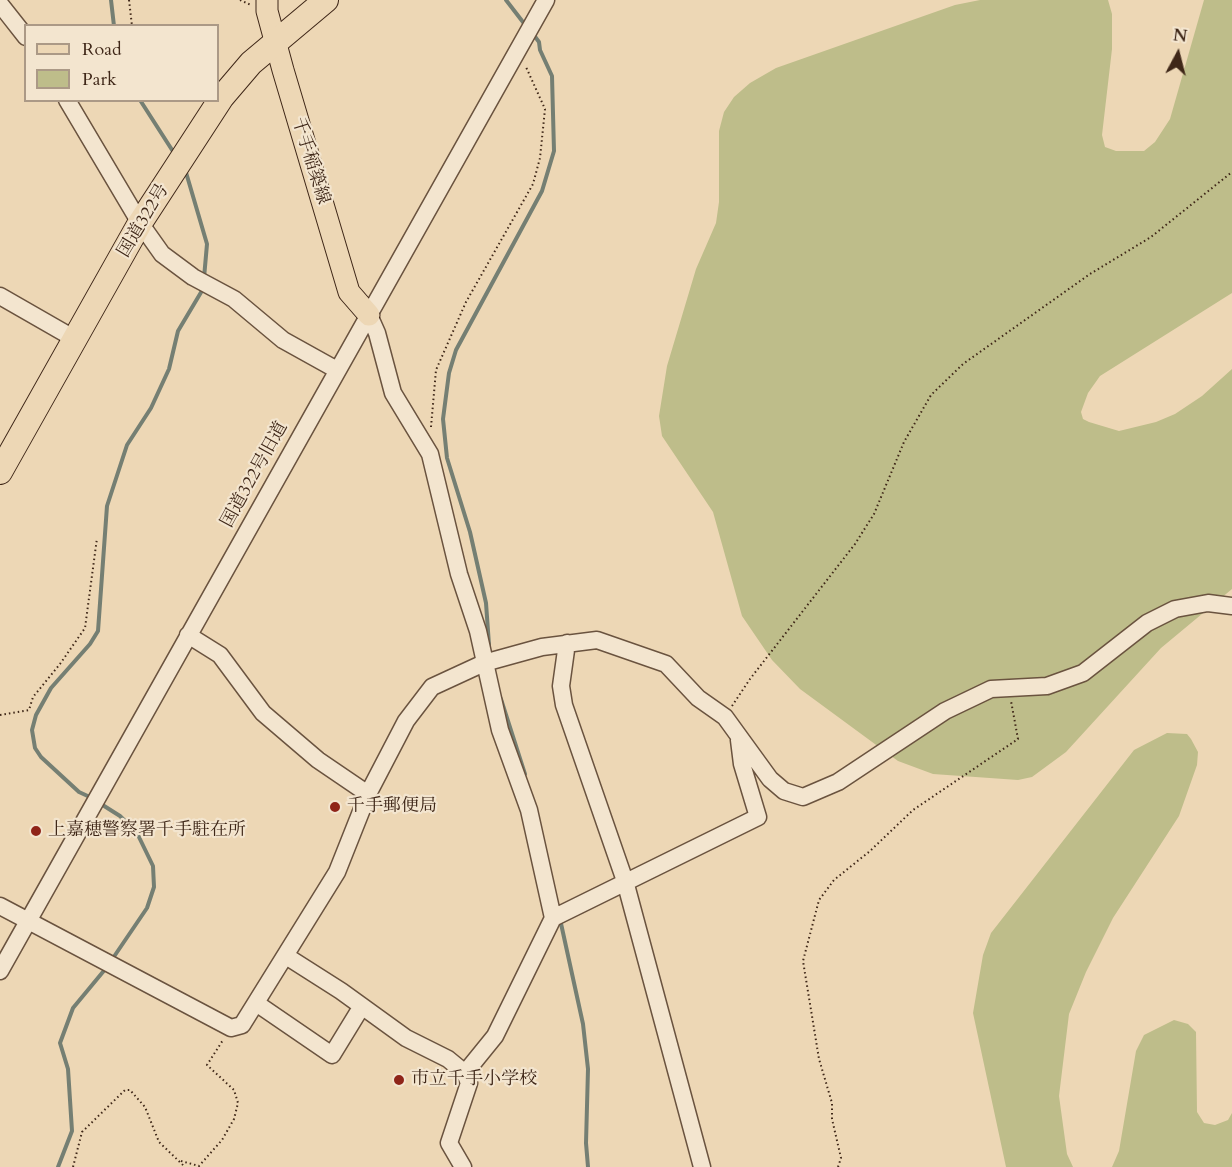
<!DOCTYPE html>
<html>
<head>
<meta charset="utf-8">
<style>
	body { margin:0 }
	#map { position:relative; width:1232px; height:1167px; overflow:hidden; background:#edd7b5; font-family:Cardo,serif }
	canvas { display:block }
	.legend { position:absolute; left:24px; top:24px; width:195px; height:78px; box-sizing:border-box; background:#f3e5cf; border:2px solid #ab9986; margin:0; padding:8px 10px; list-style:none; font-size:18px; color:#3f2718 }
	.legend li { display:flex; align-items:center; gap:12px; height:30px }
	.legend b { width:30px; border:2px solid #ab9986 }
	.north { position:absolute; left:1148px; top:24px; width:60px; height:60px; -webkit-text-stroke:4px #f3e5cf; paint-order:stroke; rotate:7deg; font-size:16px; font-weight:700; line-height:24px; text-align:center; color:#3f2718 }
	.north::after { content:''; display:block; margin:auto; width:21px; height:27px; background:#3f2718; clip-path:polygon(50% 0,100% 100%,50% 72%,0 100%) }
</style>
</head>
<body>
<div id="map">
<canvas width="1232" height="1167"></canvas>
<ul class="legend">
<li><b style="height:8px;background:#edd7b5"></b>Road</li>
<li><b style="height:16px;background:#bebd8a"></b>Park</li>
</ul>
<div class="north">N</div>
</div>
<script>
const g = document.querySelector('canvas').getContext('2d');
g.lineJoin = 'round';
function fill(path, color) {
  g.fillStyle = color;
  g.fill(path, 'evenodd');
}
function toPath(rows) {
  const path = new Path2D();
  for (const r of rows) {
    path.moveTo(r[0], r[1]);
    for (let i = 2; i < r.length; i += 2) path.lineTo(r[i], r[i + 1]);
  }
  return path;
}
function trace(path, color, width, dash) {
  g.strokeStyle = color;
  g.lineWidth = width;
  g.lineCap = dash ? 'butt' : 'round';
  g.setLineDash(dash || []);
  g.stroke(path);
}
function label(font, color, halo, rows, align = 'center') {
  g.font = font + ' Cardo,"Noto Serif JP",serif';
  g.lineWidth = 4.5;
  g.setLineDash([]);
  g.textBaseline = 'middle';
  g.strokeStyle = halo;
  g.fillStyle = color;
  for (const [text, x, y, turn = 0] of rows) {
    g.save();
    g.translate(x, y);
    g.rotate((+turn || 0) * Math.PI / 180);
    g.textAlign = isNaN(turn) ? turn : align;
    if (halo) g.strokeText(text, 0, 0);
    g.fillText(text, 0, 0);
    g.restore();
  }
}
fill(toPath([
	[980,0,1108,0,1112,14,1112,49,1102,135,1105,147,1116,151,1144,151,1155,142,1170,119,1204,0,1232,0,1232,293,1100,376,1088,393,1081,412,1083,419,1089,422,1119,431,1156,422,1175,414,1202,396,1232,369,1232,589,1161,648,1066,752,1032,777,1018,780,933,774,898,761,800,689,772,660,742,616,713,512,662,436,659,416,667,366,696,269,716,223,719,202,719,131,724,112,734,97,750,83,776,68,955,5],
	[1167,733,1187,734,1191,739,1198,752,1197,765,1179,816,1113,918,1086,972,1069,1014,1059,1096,1067,1154,1073,1167,1006,1167,973,1013,983,955,991,933,1134,750],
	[1174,1020,1188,1024,1196,1032,1197,1112,1204,1123,1215,1125,1228,1120,1232,1113,1232,1167,1112,1167,1119,1151,1136,1051,1144,1035]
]), '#bebd8a');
trace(toPath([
	[111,0,114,26],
	[506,0,526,26],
	[140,100,174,153],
	[185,169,207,244,204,278],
	[489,645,486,603,470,532,447,458,443,419,449,373,456,350,542,191,554,151,552,76,540,50,539,42,533,34],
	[501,699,525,774],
	[92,798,79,792,41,757,35,748,32,730,36,715,51,688,90,644,98,631,107,506,127,445,151,408,169,369,178,331,203,289],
	[101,804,120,816,137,833,153,866,154,887,147,908,111,961],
	[560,919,583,1024,588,1069,586,1143,588,1167],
	[58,1167,72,1131,68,1069,60,1043,73,1008,107,967]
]), '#757f73', 4);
const minor = toPath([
	[0,4,26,37],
	[67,100,140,223,162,254,193,277,234,299,283,340,337,370],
	[0,296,75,339],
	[369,315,377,333,393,393,430,454,459,574,478,631,500,730,529,810,553,918],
	[188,635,220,655,263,713,318,760,368,794],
	[567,643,561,686,564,705,625,881,702,1167],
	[0,906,231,1028,242,1025,337,872,368,794,406,721,432,687,484,663,542,647,597,640,666,664,698,698,725,717,770,779,784,791,803,797,838,782,945,711,991,689,1047,686,1083,673,1147,623,1175,609,1208,603,1232,606],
	[286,956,341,991,406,1038,448,1059,465,1073,469,1083,449,1143,463,1167],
	[0,971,546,0],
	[256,1003,332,1055,362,1006],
	[465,1073,495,1036,553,918,758,817,742,764,739,740]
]);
const major = toPath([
	[267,0,267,11,283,70,349,292,369,315]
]);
const highway = toPath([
	[0,472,140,223,222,97,251,63,326,0]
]);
trace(minor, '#6a533f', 19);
trace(major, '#3f2718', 23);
trace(highway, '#3f2718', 26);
trace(toPath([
	[129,0,132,26],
	[240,0,251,5],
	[169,100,170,101],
	[431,427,436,370,466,302,533,184,540,158,545,109,526,67],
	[732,706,750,679,855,544,874,514,904,442,931,395,963,364,1090,274,1151,237,1232,172],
	[0,715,29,710,33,697,60,664,85,628,97,538],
	[181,1161,199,1166,222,1140,234,1119,238,1103,234,1090,207,1065,223,1040],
	[73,1167,82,1132,125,1090,130,1090,145,1107,159,1142,185,1167],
	[838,1167,841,1158,832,1119,832,1103,819,1059,803,961,819,900,834,880,870,851,913,810,1018,739,1011,701]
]), '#3f2718', 2, [1.5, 3]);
trace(minor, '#f3e5cf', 16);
trace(major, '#edd7b5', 21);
trace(highway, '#edd7b5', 24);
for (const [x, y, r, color] of [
	[335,807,6,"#8f2418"],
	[36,831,6,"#8f2418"],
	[399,1080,6,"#8f2418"]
]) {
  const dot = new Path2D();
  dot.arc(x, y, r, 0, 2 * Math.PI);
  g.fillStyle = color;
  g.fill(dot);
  trace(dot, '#f3e5cf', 2);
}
label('18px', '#3f2718', '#f3e5cf', [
	["千手稲築線",310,161,73],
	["国道322号",144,221,-59],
	["国道322号旧道",255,475,-61]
]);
label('18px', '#3f2718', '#f3e5cf', [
	["千手郵便局",347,807],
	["上嘉穂警察署千手駐在所",48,831],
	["市立千手小学校",411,1080]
], 'left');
</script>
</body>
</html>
